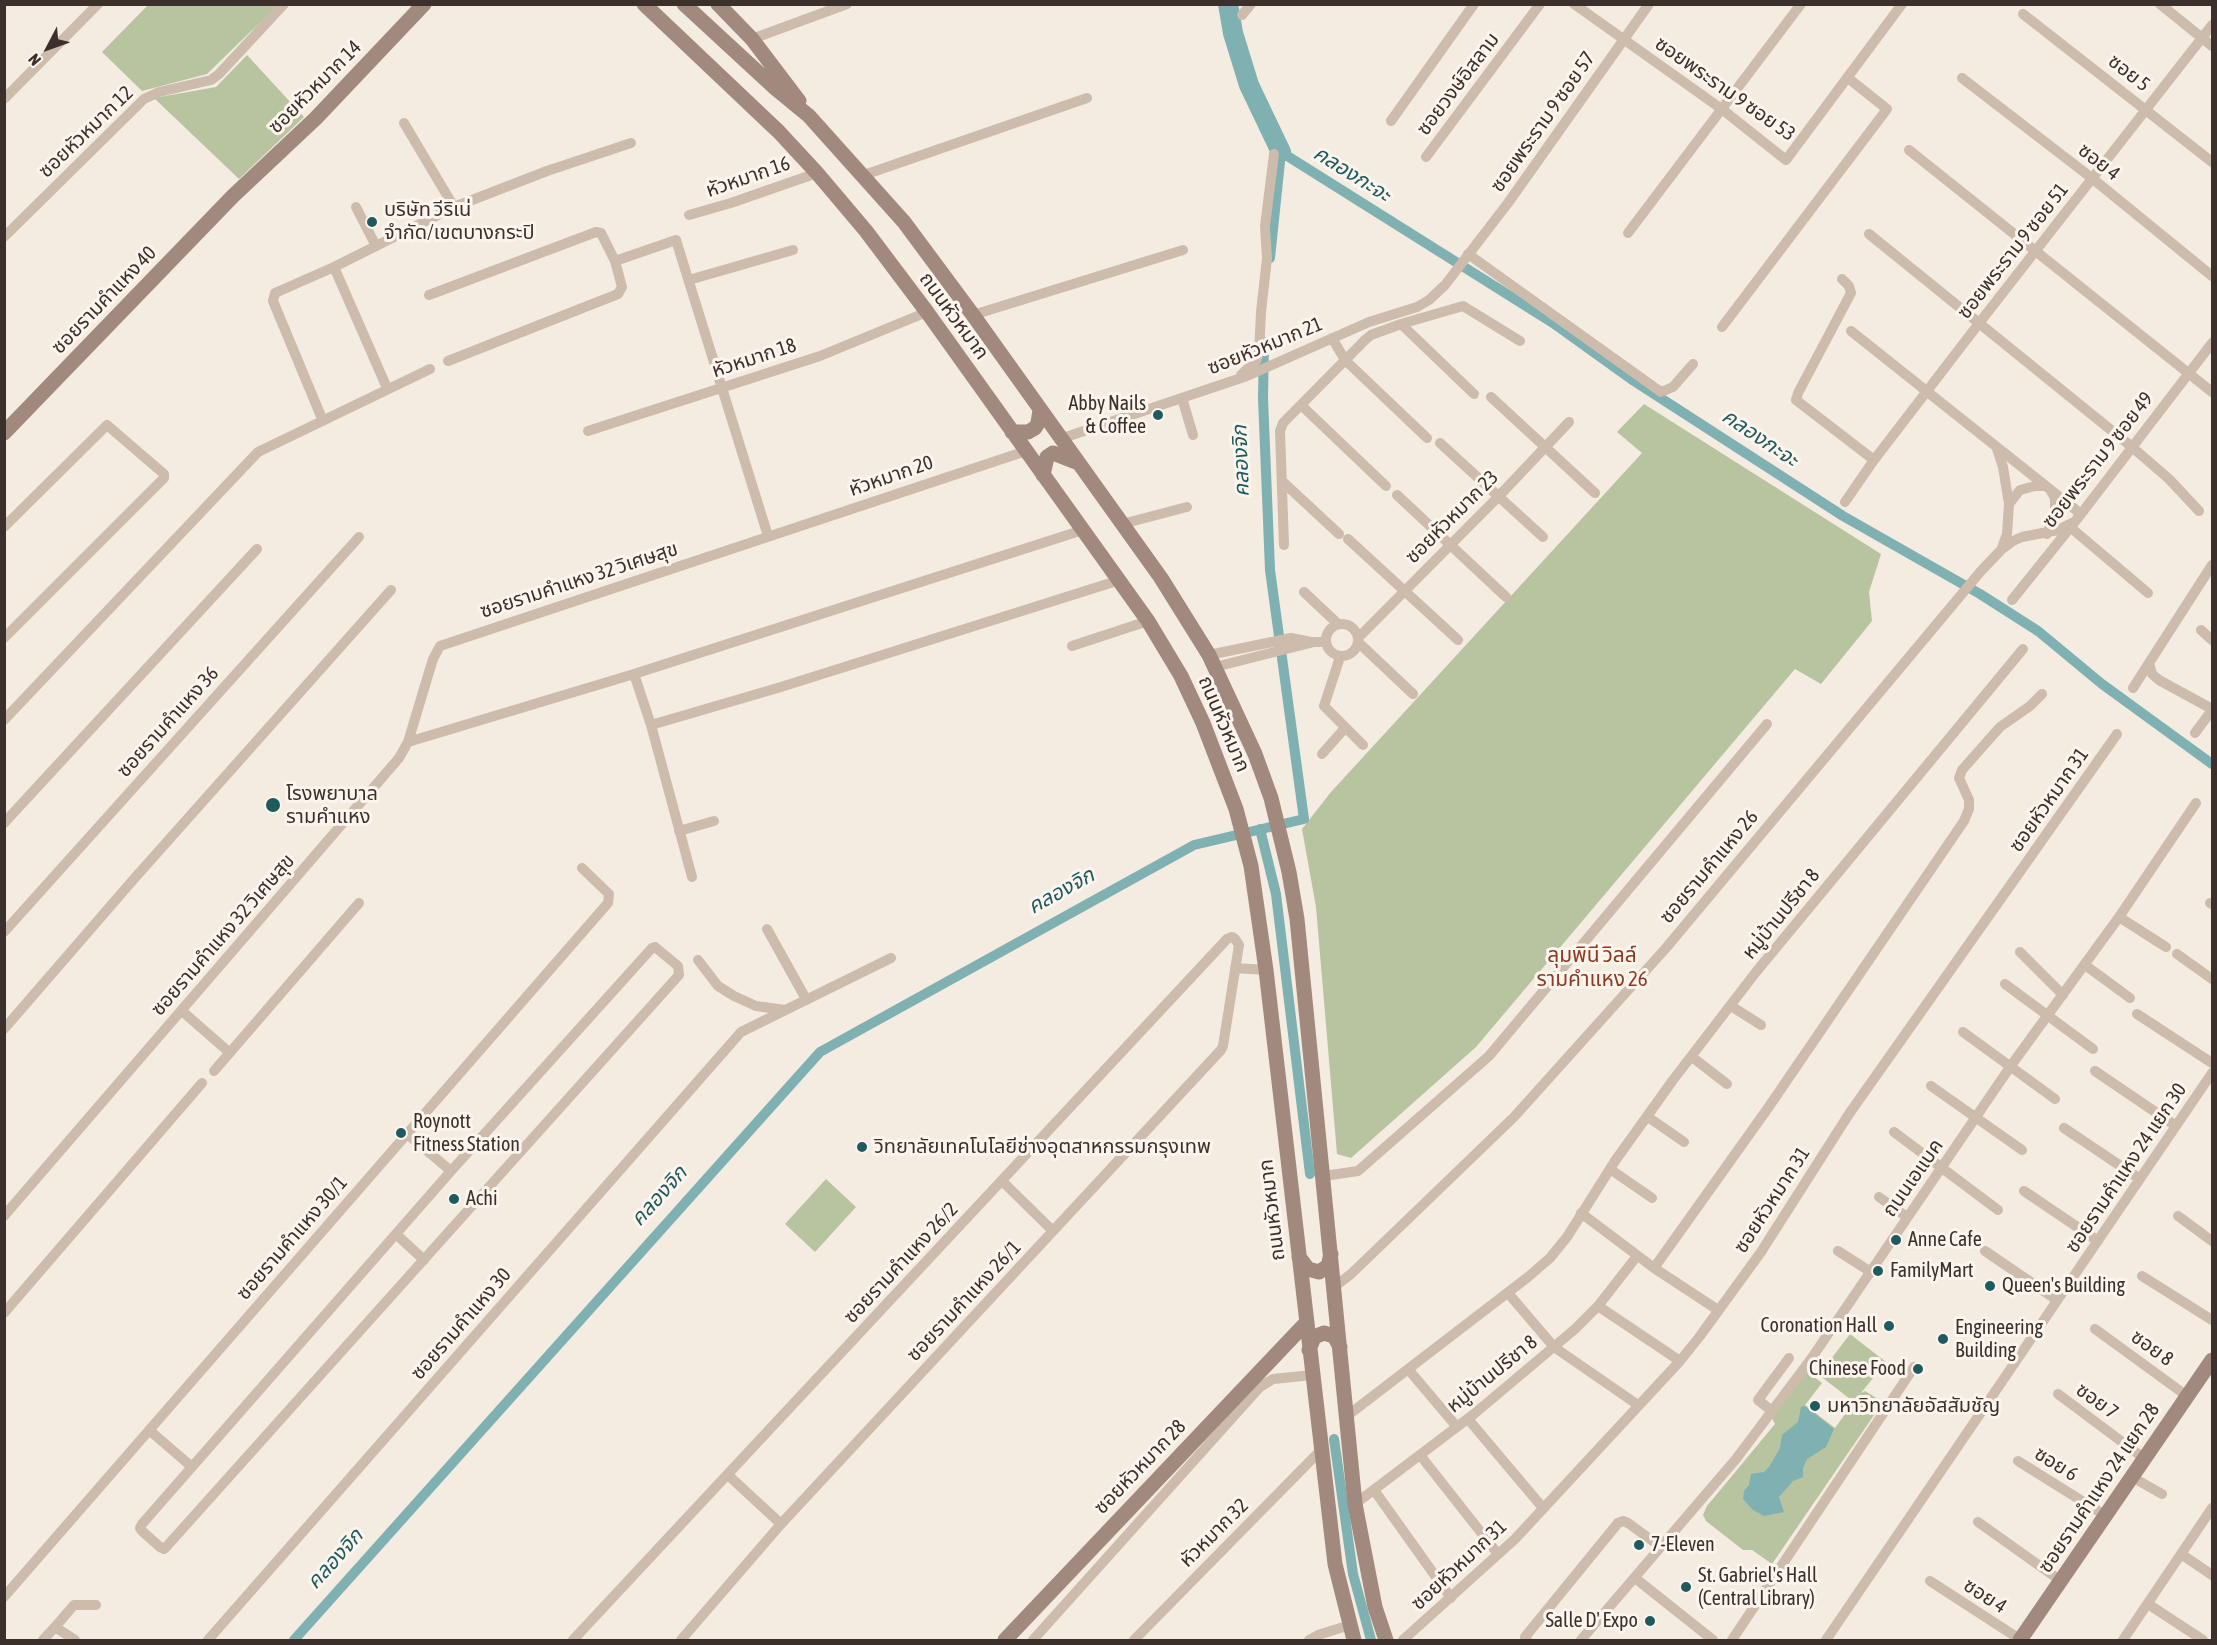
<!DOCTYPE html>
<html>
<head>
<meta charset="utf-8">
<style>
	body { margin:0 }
	#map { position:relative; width:2217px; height:1645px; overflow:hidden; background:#f4ebe1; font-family:"Asap Condensed",sans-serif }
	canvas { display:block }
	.frame { position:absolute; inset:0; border:6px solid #3b302b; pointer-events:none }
	.north { position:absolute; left:18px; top:18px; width:60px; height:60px; -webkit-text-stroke:4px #fbf5ee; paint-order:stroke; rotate:229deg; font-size:16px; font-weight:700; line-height:24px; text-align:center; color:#3b302b }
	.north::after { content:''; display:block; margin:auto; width:21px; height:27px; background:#3b302b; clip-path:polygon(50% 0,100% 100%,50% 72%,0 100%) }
</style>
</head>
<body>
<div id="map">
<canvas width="2217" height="1645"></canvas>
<div class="frame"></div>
<div class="north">N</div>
</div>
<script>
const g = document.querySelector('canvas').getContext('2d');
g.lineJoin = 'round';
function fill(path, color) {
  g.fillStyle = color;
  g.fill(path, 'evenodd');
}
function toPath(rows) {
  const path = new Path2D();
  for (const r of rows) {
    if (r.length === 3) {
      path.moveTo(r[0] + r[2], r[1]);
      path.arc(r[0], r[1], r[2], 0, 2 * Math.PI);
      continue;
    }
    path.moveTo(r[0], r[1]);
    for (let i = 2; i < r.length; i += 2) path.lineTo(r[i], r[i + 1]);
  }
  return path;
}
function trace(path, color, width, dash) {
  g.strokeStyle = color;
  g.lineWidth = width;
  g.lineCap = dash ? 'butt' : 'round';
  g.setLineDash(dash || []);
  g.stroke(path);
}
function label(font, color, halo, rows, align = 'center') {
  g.font = font + ' "Asap Condensed","Noto Sans Thai",sans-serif';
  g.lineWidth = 6;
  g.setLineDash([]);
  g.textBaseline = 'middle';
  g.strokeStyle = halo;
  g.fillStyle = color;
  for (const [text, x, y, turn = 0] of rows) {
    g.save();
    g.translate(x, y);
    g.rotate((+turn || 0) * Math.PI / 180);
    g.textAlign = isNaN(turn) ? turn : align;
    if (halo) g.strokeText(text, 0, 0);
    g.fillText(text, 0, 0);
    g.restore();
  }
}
fill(toPath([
	[148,5,278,5,207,74,142,91,102,52],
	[247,55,304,117,239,179,154,98,216,87],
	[1644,404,1881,554,1869,592,1872,621,1821,684,1795,669,1476,1047,1351,1158,1337,1154,1316,907,1302,829,1331,792,1642,453,1617,432],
	[826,1179,856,1207,815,1252,785,1224],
	[1850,1334,1886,1362,1861,1393,1865,1391,1883,1402,1772,1564,1752,1550,1743,1550,1706,1521,1703,1515,1707,1506,1775,1424,1772,1418,1806,1371,1822,1383,1805,1405,1835,1428,1854,1402,1819,1375]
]), '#b8c4a0');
fill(toPath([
	[1805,1406,1834,1429,1826,1447,1807,1459,1803,1468,1803,1477,1793,1481,1779,1497,1784,1512,1764,1516,1753,1510,1743,1499,1744,1491,1749,1485,1751,1474,1764,1472,1769,1467,1780,1448,1782,1435,1798,1422,1801,1407]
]), '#7fb0b2');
trace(toPath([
	[1270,258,1281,152,1553,323,1631,379,1843,516,1980,594,2038,631,2102,684,2212,764],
	[1260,829,1276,894,1310,1174],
	[1334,1439,1353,1574,1371,1640],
	[294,1640,820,1052,1194,845,1304,819,1270,570,1263,398,1264,342]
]), '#7fb0b2', 10);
trace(toPath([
	[1228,4,1233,33,1249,85,1281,152]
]), '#7fb0b2', 20);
trace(toPath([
	[1574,4,1723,110,1786,160,1902,4],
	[2160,4,2212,46],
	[2023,14,2212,162],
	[1242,15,1251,4],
	[752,39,847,4],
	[1962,78,2093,179,2212,276],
	[4,99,98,4],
	[1391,121,1474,4],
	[404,123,454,207],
	[1909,150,2212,392],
	[1426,157,1540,4],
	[864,175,1087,98],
	[356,207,376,246],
	[689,215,731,203,817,173],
	[1628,233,1801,4],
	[1869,234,2132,447,2169,479,2199,511],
	[4,237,144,99,159,92,211,80,219,74,284,4],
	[1468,254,1661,392,1673,387,1693,364],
	[334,267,387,388],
	[1842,279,1849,286,1851,293,1798,393,1796,400,1874,460],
	[689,280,793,250],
	[429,295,596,232,601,233,615,261],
	[973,315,1183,250],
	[1401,324,1474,394],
	[1722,327,1887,109,1848,78],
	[1851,331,2081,514],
	[1332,338,1345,360,1427,438],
	[448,361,618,294,622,287,615,261,676,240,768,536],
	[1241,375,1256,361,1259,353,1261,312,1267,258,1265,226,1274,154],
	[1491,397,1595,493],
	[1182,398,1193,435],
	[1302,406,1386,486],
	[323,421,273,301,275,293,334,267,454,207,547,171,631,143],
	[588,431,820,356,927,312],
	[1060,439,1247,376,1369,322,1417,307,1429,300,1445,285,1508,203,1649,4],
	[1440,443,1543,537],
	[1997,449,2003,467,2009,504,2007,534,2002,548],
	[1283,482,1339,534],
	[1397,495,1506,597],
	[1845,502,1874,460,1980,322,2212,25],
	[2009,504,2020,490,2035,486,2045,486],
	[1122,524,1187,507],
	[4,527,107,425,164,474,164,478,4,638],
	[2070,527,2148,593],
	[2047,534,2055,514,2055,498,2051,491],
	[1348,539,1458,640],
	[1284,545,1280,431,1283,423,1365,340,1371,335,1401,324,1463,306,1520,341],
	[2212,565,2149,663,2152,674,2159,680,2212,709],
	[1304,592,1338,624],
	[2012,600,2081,514,2212,343],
	[1342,640,16],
	[2201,630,2212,640],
	[1359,637,1498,497,1569,422],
	[1359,643,1413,694],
	[1072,646,1148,621],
	[1209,655,1291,638,1311,642],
	[1340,657,1324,706,1363,745],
	[1215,667,1314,642,1326,642],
	[634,674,1083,530],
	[2133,688,2149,663],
	[4,720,258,452,430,369],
	[651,725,781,687,1120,580],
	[2195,733,2212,710],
	[408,742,634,674,651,725,692,877],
	[1322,754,1345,728],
	[4,823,257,549],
	[679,831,714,821],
	[2210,903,2212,904],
	[2119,917,2166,947],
	[767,929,806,999],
	[4,932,359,537],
	[655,947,678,966,679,975,167,1546,164,1549,160,1547,142,1531,140,1528,142,1524,451,1171,652,948,655,947],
	[2020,952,2063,995],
	[2177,954,2212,979],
	[698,960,718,986,734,996,756,1006,785,1010],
	[2085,965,2130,998],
	[1235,968,1266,970],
	[2005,984,2093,1049],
	[1731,1006,1761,1025],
	[182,1011,230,1053],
	[2137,1014,2212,1063],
	[4,1029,133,880,391,590],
	[1963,1032,2055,1099],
	[1692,1057,1727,1084],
	[214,1071,359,903],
	[2095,1071,2176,1126],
	[1931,1086,2022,1150],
	[1648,1117,1684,1142],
	[2064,1128,2140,1179],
	[1894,1132,1998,1210],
	[407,1134,451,1171],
	[1610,1169,1652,1198],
	[1324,1176,1358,1171,1489,1056,1767,724],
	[1002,1181,1053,1231],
	[2024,1191,2098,1241],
	[1879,1197,1907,1217],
	[1581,1213,1654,1268,1718,1310],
	[4,1216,399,758,408,742,433,659,440,646,1026,451],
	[2178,1216,2212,1241],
	[397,1235,424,1260],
	[1838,1251,1871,1272],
	[1985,1251,2057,1300],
	[1654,1268,1768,1108,1964,821,1969,809,1969,800,1959,778,1962,770,2000,727,2030,706,2042,694],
	[2142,1276,2212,1320],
	[1334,1287,1351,1274,1514,1117,1666,948,1981,571,2002,549,2013,541,2022,537,2058,530,2074,522],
	[1508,1293,1554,1347,1638,1405],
	[1598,1306,1680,1361],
	[4,1313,202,1083],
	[2095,1329,2187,1396],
	[1408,1369,1457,1427],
	[2058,1394,2145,1459],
	[1772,1411,1758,1400,1789,1358],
	[1347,1416,1528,1277,1550,1258,1567,1237,1615,1161,1673,1080,1756,972,2023,649],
	[1468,1419,1543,1508],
	[149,1430,192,1467],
	[1420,1455,1498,1554],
	[2018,1461,2106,1516],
	[728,1475,781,1524],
	[2132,1477,2162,1494],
	[1374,1490,1451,1598],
	[1355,1504,1474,1414,1575,1329,1598,1306,1637,1256],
	[1978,1522,2061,1581],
	[2181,1554,2212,1575],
	[1635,1578,1713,1640],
	[1930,1581,2021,1640],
	[4,1597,608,903,609,894,582,868],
	[2148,1604,2203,1640],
	[55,1627,74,1605,96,1605],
	[43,1640,55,1627,75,1640],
	[208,1640,741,1032,891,958],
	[573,1640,1227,939,1232,937,1235,939,1239,945,1223,1046,1221,1050,781,1524,681,1640],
	[1033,1640,1260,1387,1273,1379,1312,1375],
	[1134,1640,1320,1451],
	[1309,1640,1318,1635,1350,1625],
	[1403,1640,1515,1539,1680,1361,1700,1336,1761,1252,1849,1114,2117,734],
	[1527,1640,1525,1637,1618,1523,1623,1521,1628,1523,1661,1547],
	[1581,1640,1736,1459,1811,1359,2010,1067,2119,917,2196,803],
	[1732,1640,1914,1367],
	[1826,1640,2212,1073],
	[2123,1640,2212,1508]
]), '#cdbbac', 10);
trace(toPath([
	[644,4,779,132,817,173,866,231,927,312,1148,621,1181,676,1203,723,1236,809,1251,866,1266,970,1335,1564,1354,1640],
	[684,4,775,88,809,116,904,222,973,315,1161,578,1209,655,1255,754,1271,798,1289,872,1297,919,1355,1504,1375,1607,1386,1640],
	[718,4,752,39,799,101],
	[1012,432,1028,432,1035,428,1038,423,1040,410],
	[4,433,233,196,316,118,424,4],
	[1043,475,1047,457,1053,453,1076,462],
	[1299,1257,1308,1269,1319,1272,1328,1266,1331,1254],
	[1309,1350,1314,1337,1324,1333,1334,1336,1340,1347],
	[1005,1640,1306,1323],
	[2020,1640,2212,1360]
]), '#a18a7d', 15);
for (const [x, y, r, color] of [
	[372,222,6,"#1f5a5e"],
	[1158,415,6,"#1f5a5e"],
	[273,805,8,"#1f5a5e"],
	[401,1133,6,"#1f5a5e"],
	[862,1147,6,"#1f5a5e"],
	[454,1199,6,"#1f5a5e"],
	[1896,1240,6,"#1f5a5e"],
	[1878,1271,6,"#1f5a5e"],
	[1990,1286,6,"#1f5a5e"],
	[1889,1326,6,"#1f5a5e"],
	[1943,1339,6,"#1f5a5e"],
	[1918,1369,6,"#1f5a5e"],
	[1815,1406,6,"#1f5a5e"],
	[1639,1545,6,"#1f5a5e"],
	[1686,1587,6,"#1f5a5e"],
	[1650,1621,6,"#1f5a5e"]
]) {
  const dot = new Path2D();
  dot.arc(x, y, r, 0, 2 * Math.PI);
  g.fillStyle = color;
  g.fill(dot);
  trace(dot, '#fbf5ee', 2);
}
label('20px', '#3b302b', '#fbf5ee', [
	["ซอย 5",2129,73,38],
	["ซอยวงษ์อิสลาม",1458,84,-53],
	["ซอยหัวหมาก 14",315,87,-45],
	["ซอยพระราม 9 ซอย 53",1725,89,35],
	["ซอยพระราม 9 ซอย 57",1543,122,-55],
	["ซอยหัวหมาก 12",86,132,-44],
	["ซอย 4",2099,162,38],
	["หัวหมาก 16",748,177,-19],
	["ซอยพระราม 9 ซอย 51",2013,251,-52],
	["ซอยรามคำแหง 40",104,300,-46],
	["ถนนหัวหมาก",954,316,54],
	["ซอยหัวหมาก 21",1265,346,-22],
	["หัวหมาก 18",754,358,-18],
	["ซอยพระราม 9 ซอย 49",2098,460,-52],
	["หัวหมาก 20",891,476,-19],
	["ซอยหัวหมาก 23",1452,517,-45],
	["ซอยรามคำแหง 32 วิเศษสุข",579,580,-18],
	["ซอยรามคำแหง 36",168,722,-48],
	["ถนนหัวหมาก",1224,724,67],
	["ซอยหัวหมาก 31",2049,800,-55],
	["ซอยรามคำแหง 26",1709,867,-50],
	["หมู่บ้านปรีชา 8",1781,914,-51],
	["ซอยรามคำแหง 32 วิเศษสุข",223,935,-49],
	["ซอยรามคำแหง 24 แยก 30",2126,1168,-56],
	["ถนนเอแบค",1913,1178,-55],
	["ซอยหัวหมาก 31",1772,1200,-57],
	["ถนนหัวหมาก",1272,1210,-97],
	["ซอยรามคำแหง 30/1",292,1238,-49],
	["ซอยรามคำแหง 26/2",901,1263,-47],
	["ซอยรามคำแหง 26/1",964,1301,-47],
	["ซอยรามคำแหง 30",461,1324,-49],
	["ซอย 8",2152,1348,36],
	["หมู่บ้านปรีชา 8",1492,1374,-39],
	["ซอย 7",2097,1401,36],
	["ซอย 6",2056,1464,32],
	["ซอยหัวหมาก 28",1140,1467,-46],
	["ซอยรามคำแหง 24 แยก 28",2099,1488,-56],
	["หัวหมาก 32",1214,1533,-45],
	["ซอยหัวหมาก 31",1459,1565,-43],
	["ซอย 4",1985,1596,33]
]);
label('20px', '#3b302b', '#fbf5ee', [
	["บริษัท วีริเน่",384,210],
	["จำกัด/เขตบางกระปิ",384,233],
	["Abby Nails",1146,404,"right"],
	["& Coffee",1146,427,"right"],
	["โรงพยาบาล",286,794],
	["รามคำแหง",286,817],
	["Roynott",413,1122],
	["Fitness Station",413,1145],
	["วิทยาลัยเทคโนโลยีช่างอุตสาหกรรมกรุงเทพ",874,1147],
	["Achi",466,1199],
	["Anne Cafe",1908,1240],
	["FamilyMart",1890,1271],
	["Queen's Building",2002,1286],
	["Coronation Hall",1877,1326,"right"],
	["Engineering",1955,1328],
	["Building",1955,1351],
	["Chinese Food",1906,1369,"right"],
	["มหาวิทยาลัยอัสสัมชัญ",1827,1406],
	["7-Eleven",1651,1545],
	["St. Gabriel's Hall",1698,1576],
	["(Central Library)",1698,1599],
	["Salle D' Expo",1638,1621,"right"]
], 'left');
label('italic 21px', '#1f5a5e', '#fbf5ee', [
	["คลองกะจะ",1352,174,32],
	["คลองกะจะ",1760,438,34],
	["คลองจิก",1241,461,-92],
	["คลองจิก",1061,891,-29],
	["คลองจิก",659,1196,-48],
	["คลองจิก",335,1559,-48]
]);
label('21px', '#8c3b22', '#fbf5ee', [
	["ลุมพินี วิลล์",1592,955],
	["รามคำแหง 26",1592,979]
]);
</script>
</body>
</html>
